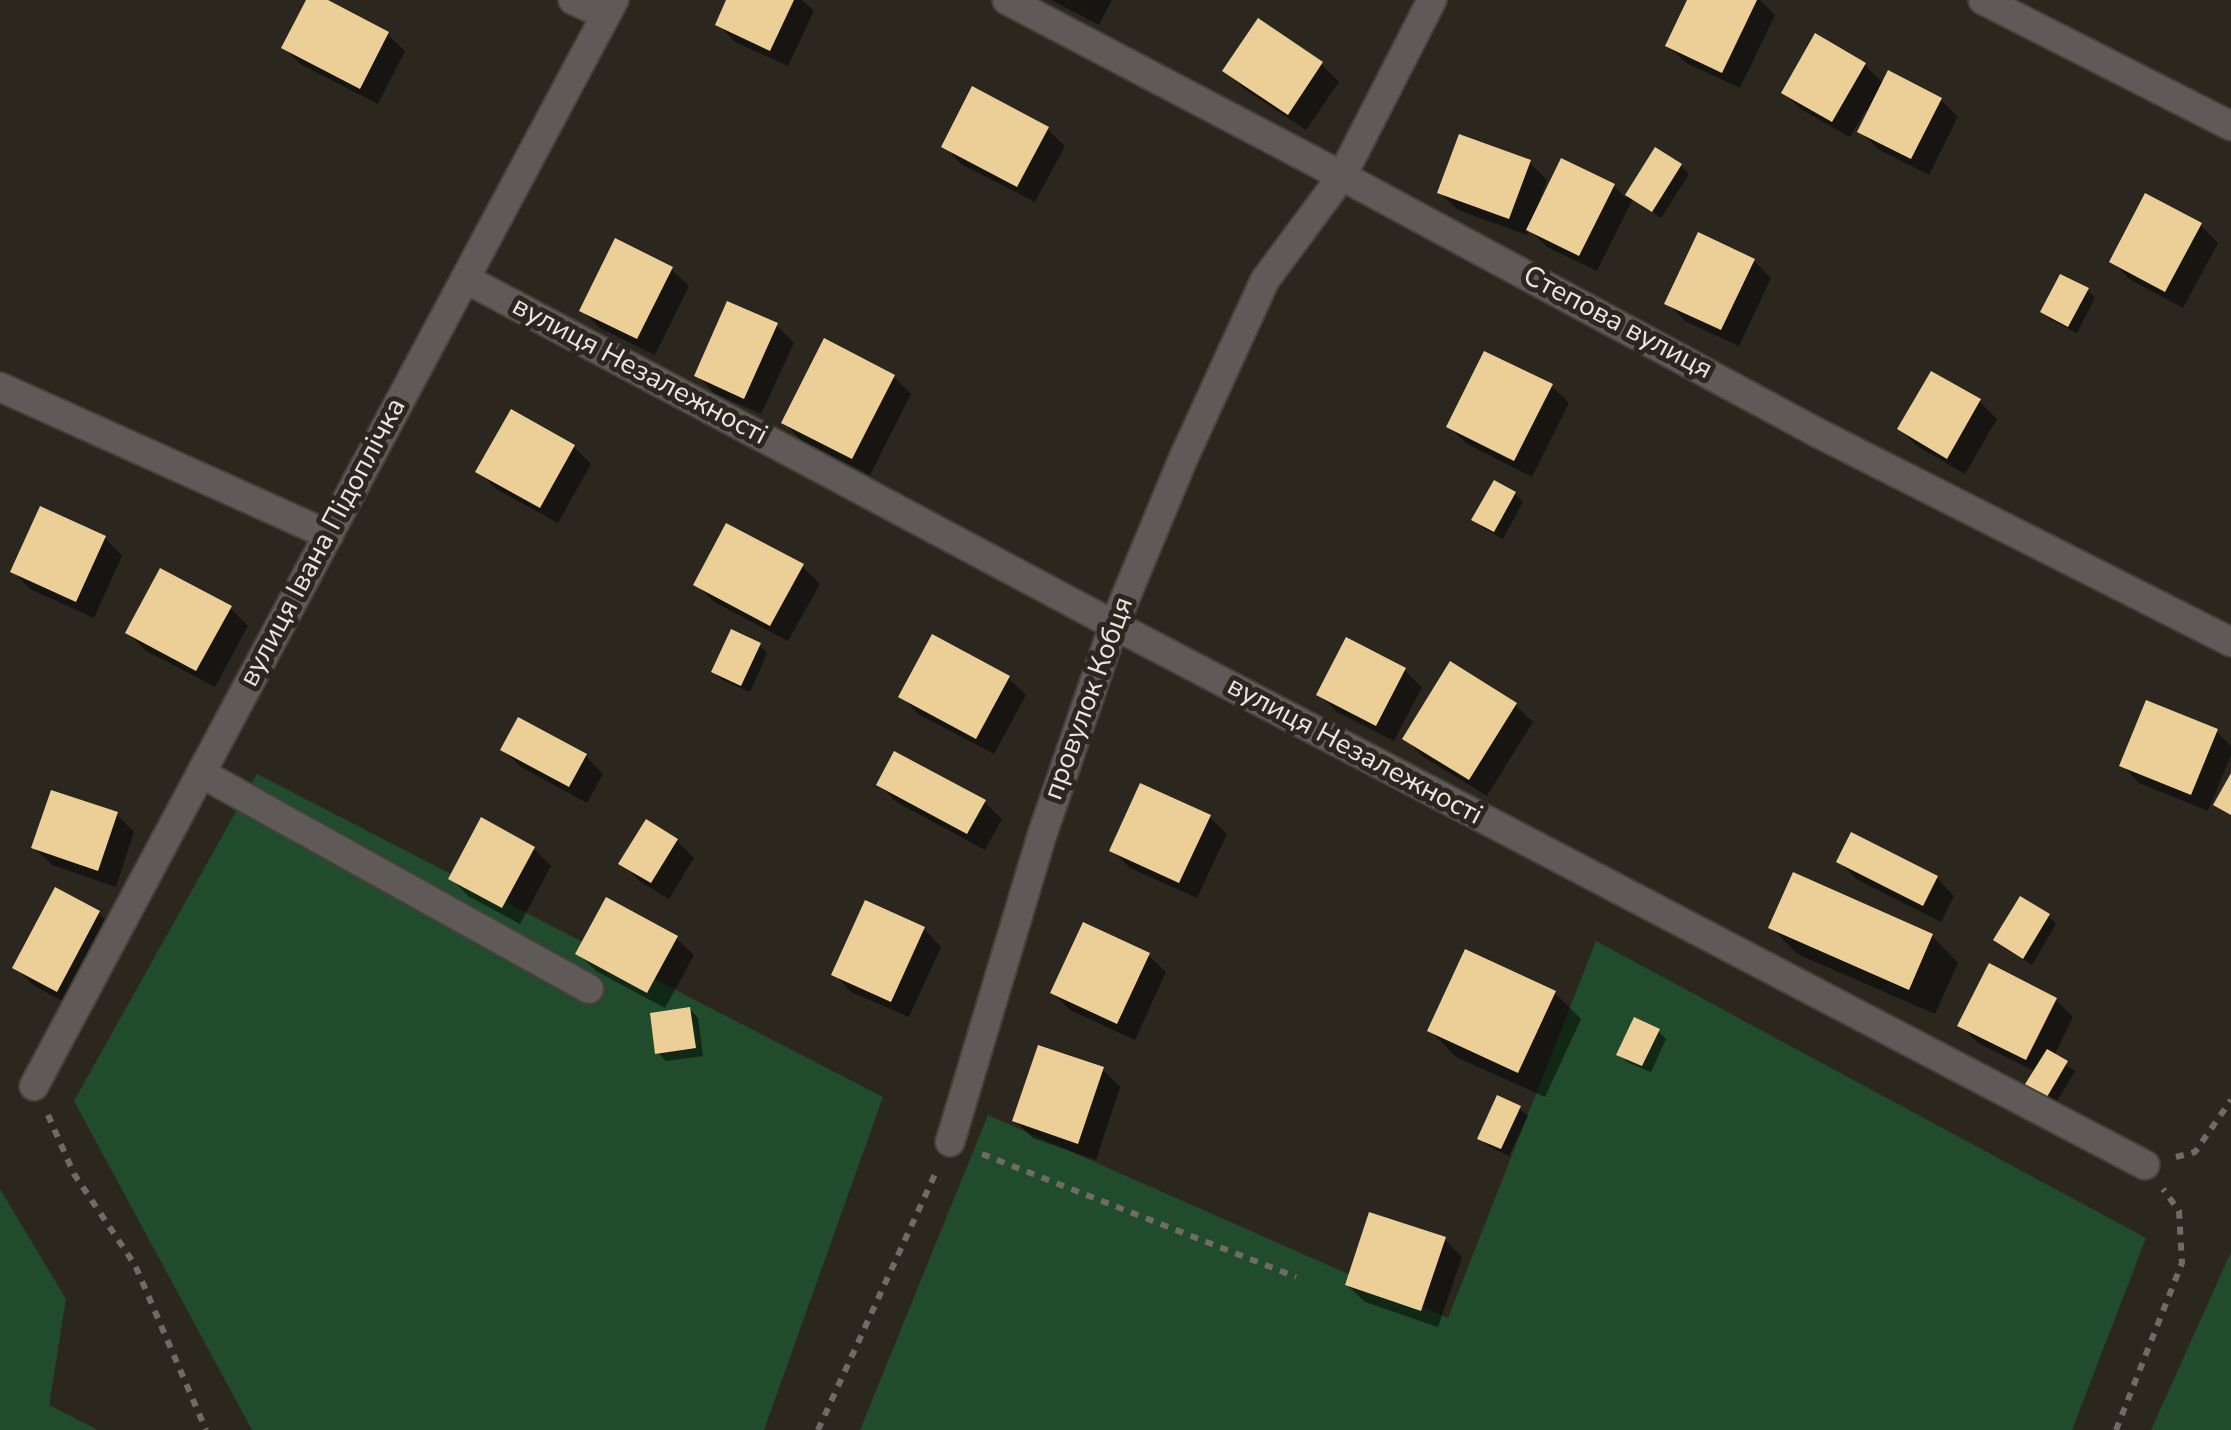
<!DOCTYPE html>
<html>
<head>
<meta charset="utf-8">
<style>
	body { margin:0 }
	canvas { display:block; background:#2b271f }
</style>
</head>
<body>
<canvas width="2231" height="1430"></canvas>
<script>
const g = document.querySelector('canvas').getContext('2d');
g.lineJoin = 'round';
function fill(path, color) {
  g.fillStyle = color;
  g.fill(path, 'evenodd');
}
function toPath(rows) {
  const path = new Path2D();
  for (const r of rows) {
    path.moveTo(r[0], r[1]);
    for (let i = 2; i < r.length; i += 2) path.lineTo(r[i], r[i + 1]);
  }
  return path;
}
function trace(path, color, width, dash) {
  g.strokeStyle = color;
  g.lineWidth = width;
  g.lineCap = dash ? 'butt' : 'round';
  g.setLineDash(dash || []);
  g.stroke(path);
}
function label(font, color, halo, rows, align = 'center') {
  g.font = font + ' "Nunito Sans",sans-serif';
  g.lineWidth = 10;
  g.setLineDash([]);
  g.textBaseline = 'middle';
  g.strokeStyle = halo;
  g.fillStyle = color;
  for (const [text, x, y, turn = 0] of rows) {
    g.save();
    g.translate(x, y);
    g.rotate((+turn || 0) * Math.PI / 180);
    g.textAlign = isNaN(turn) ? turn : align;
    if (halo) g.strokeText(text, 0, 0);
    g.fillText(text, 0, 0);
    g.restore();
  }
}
fill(toPath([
	[257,774,883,1097,764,1430,252,1430,74,1101],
	[1596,941,2146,1238,2072,1430,860,1430,988,1115,1448,1318],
	[0,1189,66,1299,49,1405,98,1430,0,1430],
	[2231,1252,2231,1430,2151,1430]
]), '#204b2c');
fill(toPath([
	[309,0,322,0,387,34,405,51,378,104,302,65,284,48],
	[729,0,802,0,814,11,788,66,735,42,718,24],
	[1051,0,1112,0,1099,25],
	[1690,0,1760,0,1775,15,1740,88,1686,63,1668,46],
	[1321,64,1339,82,1306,130,1243,88,1225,70],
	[1864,64,1884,84,1941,100,1958,117,1929,175,1878,149,1860,131,1870,112,1866,110,1850,137,1802,110,1784,93],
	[1047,129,1065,146,1035,202,961,164,944,146],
	[1656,151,1681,166,1689,174,1661,218,1633,199,1597,271,1547,247,1529,229,1527,235,1458,210,1440,193,1529,162,1547,180,1540,199,1543,200,1613,186,1626,198],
	[2200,225,2218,243,2183,308,2129,279,2112,261],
	[1754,261,1771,278,1739,346,1685,321,1667,303],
	[671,269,689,286,655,355,600,328,582,310],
	[2087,290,2095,298,2077,333,2051,320,2043,312],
	[776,325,794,343,761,414,714,393,697,375],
	[894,377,911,394,870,475,801,440,784,423],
	[1551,386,1569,403,1532,477,1467,444,1449,427],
	[1979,401,1997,419,1965,474,1917,446,1900,429],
	[574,447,591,464,558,523,496,489,479,471],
	[1495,483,1515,494,1523,502,1503,539,1483,528,1474,520],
	[105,538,122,556,94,618,30,589,13,571],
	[802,566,820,584,788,641,714,602,696,584],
	[230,608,248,626,215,687,145,650,128,633],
	[759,645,767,653,750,692,722,680,714,672],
	[1404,670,1422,687,1394,741,1337,712,1320,695],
	[1008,678,1026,695,994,754,918,714,901,696],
	[1515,705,1533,722,1487,796,1422,756,1405,738],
	[519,721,586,756,603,774,587,803,521,767,503,750],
	[2216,731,2231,746,2231,755,2208,811,2139,783,2122,765],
	[879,784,984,802,1002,819,985,850,896,802],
	[116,814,134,832,116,887,52,865,34,848],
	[1209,817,1227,834,1197,898,1130,868,1112,850],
	[1852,835,1937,878,1954,896,1941,922,1856,879,1839,861],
	[677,841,694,858,669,899,639,881,622,863],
	[534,849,551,866,520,924,468,896,451,878],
	[99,913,116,931,75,1008,33,985,15,967],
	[2048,916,2056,924,2032,965,2004,948,1996,940],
	[1771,927,1932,936,1958,963,1935,1014,1797,954],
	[924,929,941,947,909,1017,851,992,834,974],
	[676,938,694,955,665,1008,596,971,579,954],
	[1148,955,1166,972,1135,1040,1070,1010,1053,993],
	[1555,993,1581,1019,1545,1097,1456,1057,1430,1030],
	[2056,1000,2073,1017,2054,1056,2075,1071,2053,1108,2033,1096,2036,1072,1978,1043,1960,1025],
	[690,1009,698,1018,703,1056,666,1061,658,1053],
	[1658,1031,1666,1039,1651,1072,1627,1062,1619,1054],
	[1103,1070,1120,1087,1096,1160,1033,1138,1015,1121],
	[1519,1108,1528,1116,1509,1156,1488,1146,1480,1138],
	[1444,1239,1462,1257,1438,1327,1365,1302,1347,1285]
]), '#0007');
fill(toPath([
	[306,0,328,0,389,32,360,89,281,48],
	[726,0,794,0,770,51,715,25],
	[1687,0,1757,0,1722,73,1665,46],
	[1258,18,1323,62,1288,115,1222,71],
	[1815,33,1866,63,1832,122,1781,93],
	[1888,70,1942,98,1911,159,1857,132],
	[972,86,1049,127,1017,187,941,147],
	[1459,134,1531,160,1509,219,1437,193],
	[1655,147,1682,164,1652,212,1625,195],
	[1561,158,1615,184,1579,256,1526,230],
	[2145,193,2202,223,2165,292,2109,262],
	[1698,232,1755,259,1721,330,1664,304],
	[615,238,673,267,637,339,579,311],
	[2060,274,2089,288,2068,327,2040,312],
	[727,301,778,323,744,399,694,376],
	[824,338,895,375,852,459,781,423],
	[1484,351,1553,384,1514,461,1446,427],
	[1931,371,1981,399,1947,459,1897,429],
	[511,409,575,445,540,508,475,472],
	[1494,480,1516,492,1494,532,1471,520],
	[40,506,106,536,76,602,10,572],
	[726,523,804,564,770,626,693,585],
	[160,568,232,606,196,671,125,633],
	[731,629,761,643,741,686,711,672],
	[932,634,1010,676,976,739,898,697],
	[1346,637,1406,668,1376,726,1316,695],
	[1450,661,1517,703,1469,780,1402,739],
	[2146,700,2218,729,2191,795,2119,766],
	[518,717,587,754,569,787,500,750],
	[894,751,986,800,967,834,876,785],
	[2231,773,2231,815,2213,805],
	[1140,783,1211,815,1179,883,1109,851],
	[51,790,118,812,98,871,31,848],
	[481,817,535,847,502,908,448,879],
	[646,819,678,839,651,883,618,864],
	[1851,832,1938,876,1923,906,1836,862],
	[1793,872,1933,934,1909,990,1768,928],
	[55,887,100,911,57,992,12,968],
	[2020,896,2050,914,2023,959,1993,940],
	[606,897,678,936,647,993,575,954],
	[865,900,925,927,891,1002,831,975],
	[1083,922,1150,953,1117,1024,1050,993],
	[1465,949,1556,991,1518,1073,1427,1031],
	[1989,963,2057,998,2026,1060,1957,1026],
	[690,1007,696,1048,655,1054,650,1013],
	[1634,1017,1660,1029,1642,1066,1616,1055],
	[1038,1045,1104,1067,1078,1144,1012,1121],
	[2047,1049,2068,1061,2044,1102,2022,1089],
	[1497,1095,1521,1106,1501,1149,1477,1139],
	[1369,1212,1446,1237,1421,1311,1345,1285]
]), '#ebcf96');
const minor = toPath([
	[573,0,606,15],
	[1007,0,1342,176,1816,432,2231,642],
	[1983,0,2231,126],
	[466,279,1114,625,2145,1165],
	[0,387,329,535],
	[201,773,589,989],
	[34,1086,614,0],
	[950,1142,1042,835,1114,625,1183,459,1265,280,1342,176,1432,0]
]);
trace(minor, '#46423a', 32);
trace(toPath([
	[48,1115,74,1174,135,1265,206,1430],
	[982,1154,1296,1277],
	[2176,1157,2195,1152,2231,1100],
	[818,1430,936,1172],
	[2116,1430,2182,1263,2179,1211,2163,1189]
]), '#706c65', 6, [8, 8]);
trace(minor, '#5f5a58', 28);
label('28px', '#e9e6e0', '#2b271f', [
	["Степова вулиця",1617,324,28],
	["вулиця Незалежності",639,372,28],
	["вулиця Івана Підоплічка",324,543,-62],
	["провулок Кобця",1090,699,-70],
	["вулиця Незалежності",1354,752,28]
]);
</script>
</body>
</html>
